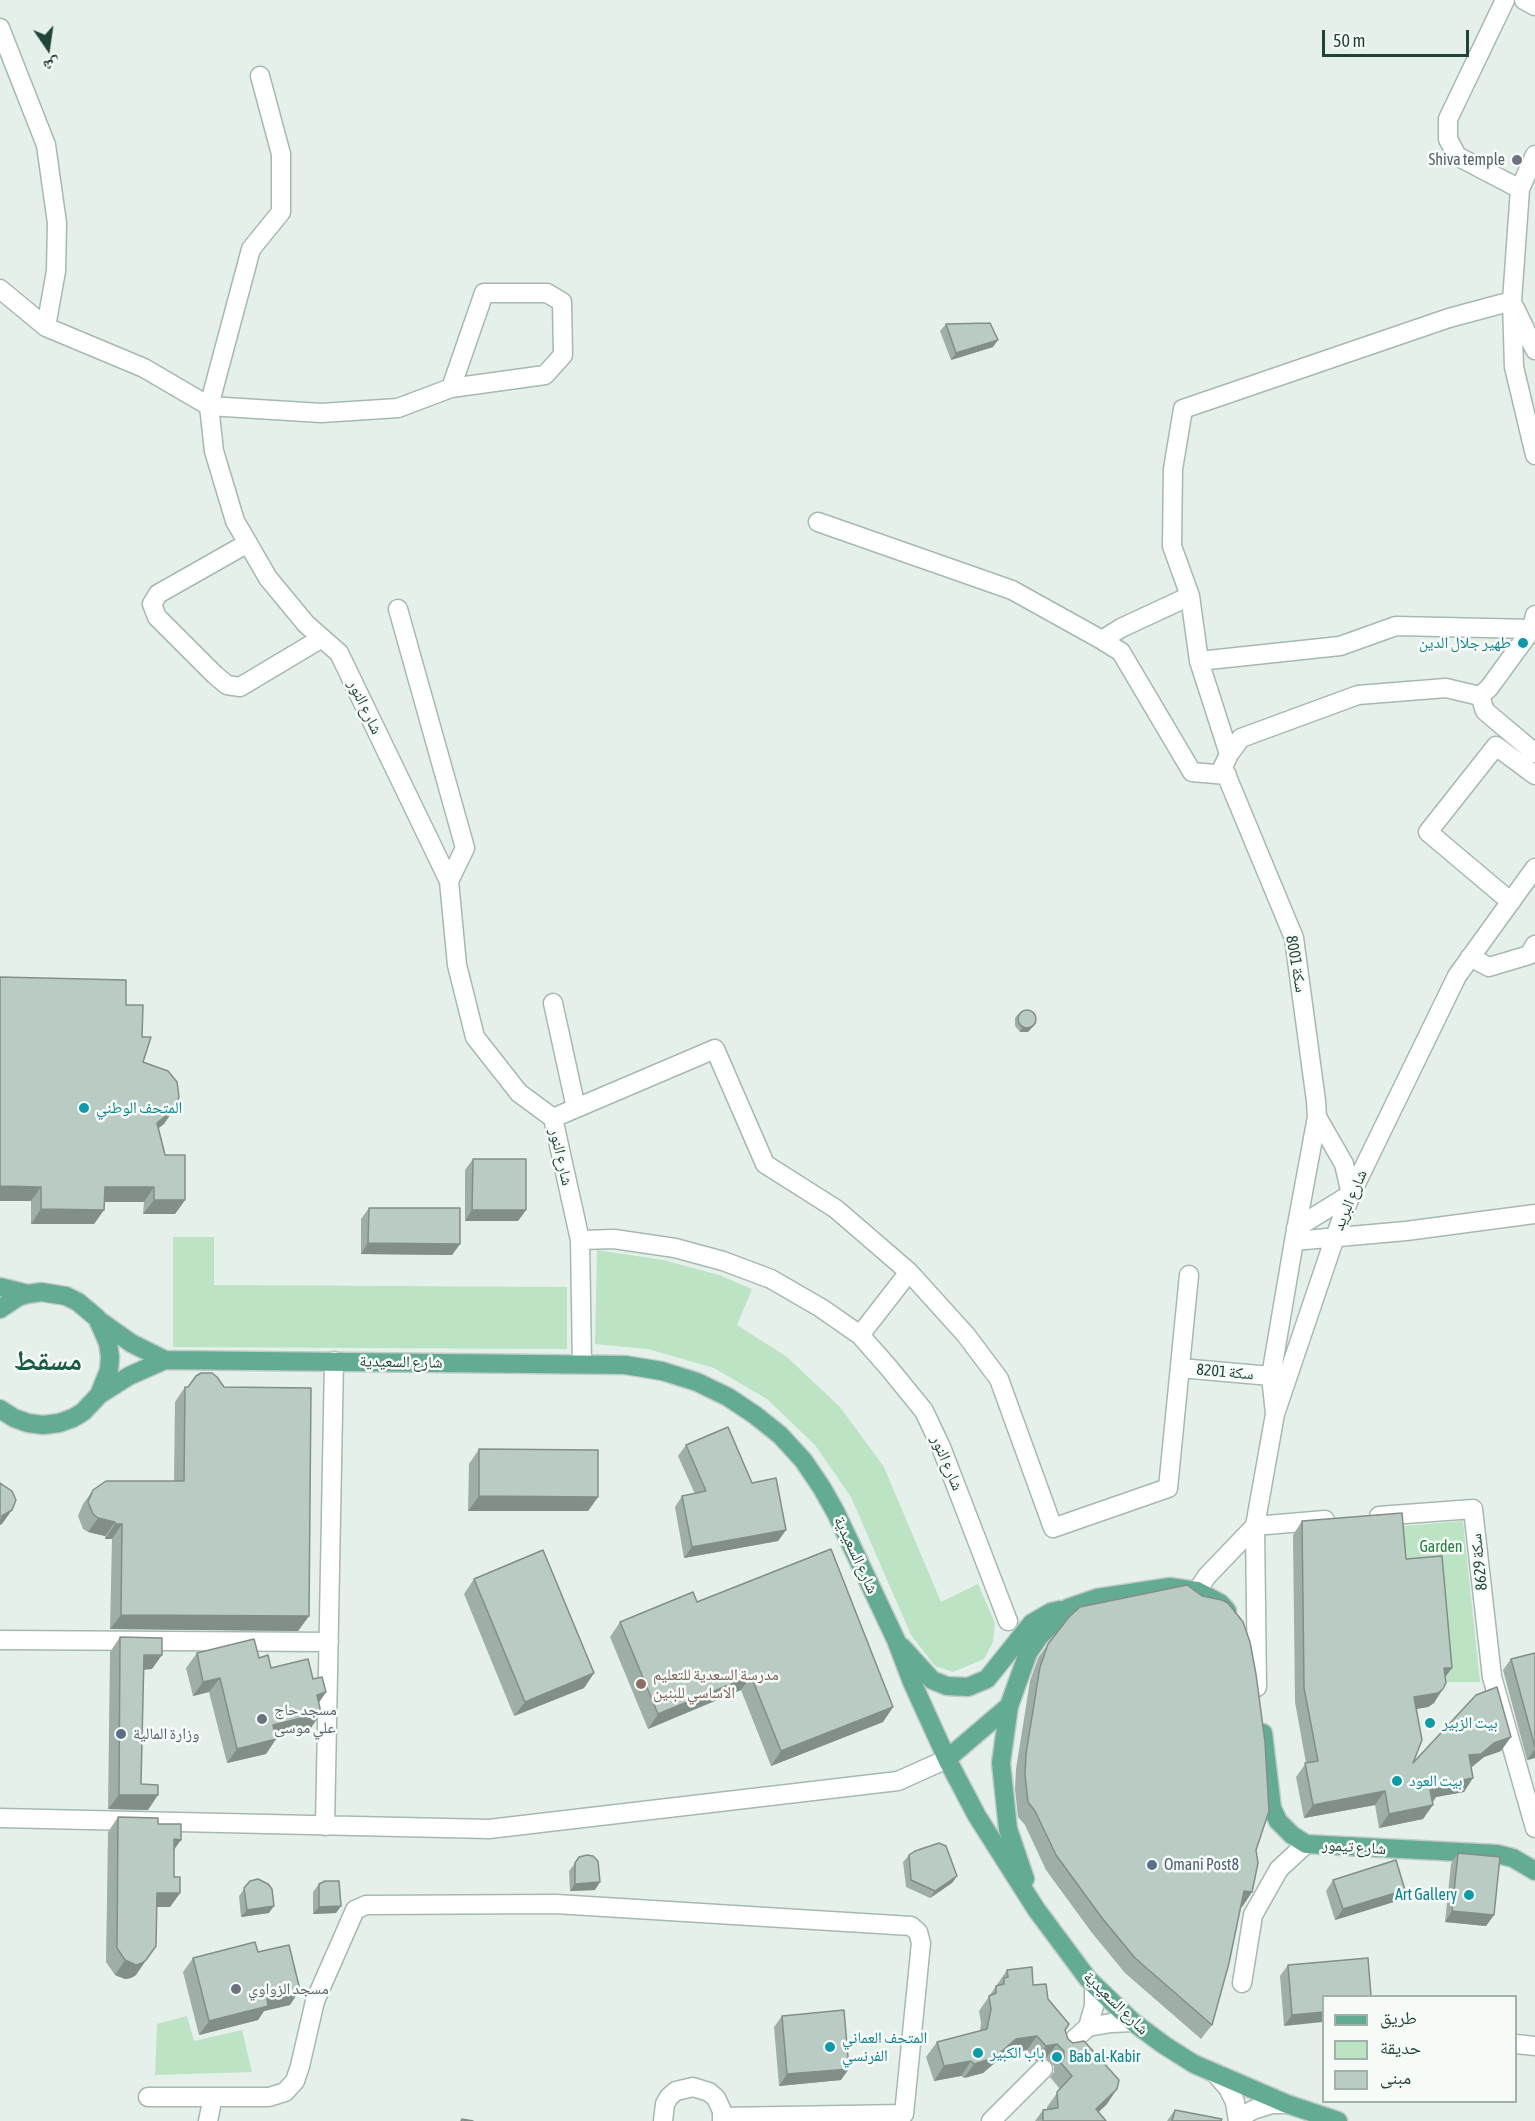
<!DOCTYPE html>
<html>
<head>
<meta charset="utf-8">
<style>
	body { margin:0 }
	#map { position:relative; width:1535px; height:2121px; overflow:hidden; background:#e5f0ea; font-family:"Asap Condensed","Noto Naskh Arabic",sans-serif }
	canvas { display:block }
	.legend { position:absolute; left:1322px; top:1995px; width:195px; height:108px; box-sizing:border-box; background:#f6fbf8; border:2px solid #a1b2ac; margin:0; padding:8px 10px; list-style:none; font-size:18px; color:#214439 }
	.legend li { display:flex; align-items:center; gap:12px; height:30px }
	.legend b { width:30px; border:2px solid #a1b2ac }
	.north { position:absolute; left:18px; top:18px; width:60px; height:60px; -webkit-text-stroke:4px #f6fbf8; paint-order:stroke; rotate:167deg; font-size:16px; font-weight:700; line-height:24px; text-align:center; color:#214439 }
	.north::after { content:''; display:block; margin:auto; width:21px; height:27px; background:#214439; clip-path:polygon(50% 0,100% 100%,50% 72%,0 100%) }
	.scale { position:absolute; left:1322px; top:30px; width:147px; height:27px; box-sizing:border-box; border:3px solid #214439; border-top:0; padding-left:8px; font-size:18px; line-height:21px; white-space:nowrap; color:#214439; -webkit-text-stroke:4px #f6fbf8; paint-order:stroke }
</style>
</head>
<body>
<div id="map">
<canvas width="1535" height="2121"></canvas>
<ul class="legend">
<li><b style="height:8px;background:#64ab94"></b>طريق</li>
<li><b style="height:16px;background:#bbe3c4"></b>حديقة</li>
<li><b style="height:16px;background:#b9cbc3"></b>مبنى</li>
</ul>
<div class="north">ش</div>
<div class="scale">50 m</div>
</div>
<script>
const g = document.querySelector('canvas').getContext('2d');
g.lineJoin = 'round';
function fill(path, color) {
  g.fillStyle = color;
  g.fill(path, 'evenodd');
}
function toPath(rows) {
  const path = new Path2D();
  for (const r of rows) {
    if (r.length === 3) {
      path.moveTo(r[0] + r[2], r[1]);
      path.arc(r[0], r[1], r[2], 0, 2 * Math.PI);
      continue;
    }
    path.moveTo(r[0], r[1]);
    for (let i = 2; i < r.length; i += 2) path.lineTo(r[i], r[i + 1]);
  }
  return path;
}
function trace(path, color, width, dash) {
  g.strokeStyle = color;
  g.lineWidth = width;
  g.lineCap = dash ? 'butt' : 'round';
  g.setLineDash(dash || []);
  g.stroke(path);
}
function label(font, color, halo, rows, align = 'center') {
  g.font = font + ' "Asap Condensed","Noto Naskh Arabic",sans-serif';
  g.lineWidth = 5;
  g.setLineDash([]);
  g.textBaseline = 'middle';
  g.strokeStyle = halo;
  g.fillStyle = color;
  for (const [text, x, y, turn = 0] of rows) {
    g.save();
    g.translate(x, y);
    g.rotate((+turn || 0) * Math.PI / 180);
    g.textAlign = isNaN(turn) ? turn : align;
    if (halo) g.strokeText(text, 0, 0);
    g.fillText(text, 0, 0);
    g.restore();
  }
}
fill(toPath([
	[173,1237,214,1237,214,1285,567,1287,567,1349,173,1347],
	[597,1250,663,1260,719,1275,752,1289,737,1325,787,1357,840,1407,884,1467,941,1602,978,1584,995,1623,993,1642,984,1659,953,1672,935,1666,911,1635,851,1497,815,1445,767,1399,714,1368,648,1349,595,1344],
	[1463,1521,1480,1682,1443,1682,1398,1572,1393,1527],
	[187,2016,194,2041,242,2030,252,2072,155,2075,157,2024]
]), '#bbe3c4');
const minor = toPath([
	[1505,0,1448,119,1448,139,1457,156,1520,189],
	[1524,0,1535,6],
	[0,28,46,145,57,223,56,271,46,327],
	[260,76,281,154,281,212,251,249,209,406,321,413,398,408,451,388,545,375,563,355,562,302,547,293,484,293,451,388],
	[1535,155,1520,189,1512,301,1514,367,1535,455],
	[0,289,46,327,144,368,209,406,214,451,235,521,268,578,306,624,339,653,449,881,457,965,475,1037,519,1093,553,1118,580,1240,582,1364],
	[1515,308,1535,350],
	[818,522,1012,590,1102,640,1121,652,1192,772,1227,775],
	[248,543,158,594,152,604,157,617,215,675,227,685,240,687,322,638],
	[398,609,465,848,449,881],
	[1535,631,1532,629,1489,688,1480,696,1485,711,1535,753],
	[1102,640,1121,628,1190,596],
	[1199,661,1340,646,1396,626,1532,629,1535,615],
	[1229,754,1199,661,1190,596,1172,546,1173,469,1183,409,1449,318,1512,301],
	[1511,902,1428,832,1496,746,1535,775],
	[1470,957,1489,967,1529,955,1535,945],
	[553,1003,576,1108],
	[1317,1117,1344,1164,1351,1194],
	[553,1118,715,1049,765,1164,836,1209,909,1272,966,1335,999,1379,1053,1528,1168,1488,1189,1275],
	[1296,1228,1351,1194],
	[580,1240,614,1239,675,1248,723,1261,771,1279,821,1308,860,1335,889,1368,924,1411,941,1447,1008,1621],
	[1294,1241,1406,1231,1535,1214],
	[860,1335,909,1272],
	[1180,1368,1271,1376],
	[1275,1414,1271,1376,1294,1241,1317,1117,1316,1101,1294,938,1223,767,1229,754,1241,738,1358,695,1446,688,1480,696],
	[1379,1516,1473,1509,1492,1677,1535,1828],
	[1255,1526,1325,1520],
	[1197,1591,1207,1576,1255,1526],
	[0,1640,329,1642],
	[1257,1687,1255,1526,1275,1414,1335,1237,1351,1194,1457,976,1535,868],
	[0,1818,489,1829,898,1781,947,1759],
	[325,1826,334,1361],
	[1242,1983,1253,1915,1279,1869,1306,1844],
	[1088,2027,1111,2023,1133,2022],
	[1516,2044,1535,2046],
	[1066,2047,1088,2027,1094,2006,1094,1985],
	[1215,2073,1228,2088,1235,2102,1238,2121],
	[148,2097,269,2097,285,2092,295,2081,300,2066,315,2001,355,1910,366,1905,556,1904,911,1926,918,1932,921,1943,904,2114],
	[722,2117,904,2114],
	[1239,2118,1253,2110,1272,2104,1287,2104],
	[208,2121,213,2097],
	[663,2121,665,2104,669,2097,676,2091,693,2087,709,2092,716,2098,722,2111,722,2121],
	[991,2121,1043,2069]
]);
const major = toPath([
	[0,1287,28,1294],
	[0,1309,18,1297,28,1294,41,1292,66,1296,78,1302,97,1318,108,1343,110,1357,109,1370,99,1395,83,1412,73,1418,59,1423,43,1425,28,1423,14,1418,0,1409],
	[100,1321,131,1343,165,1360],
	[99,1395,129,1376,165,1360,625,1365,662,1371,697,1382,728,1397,755,1415,780,1435,803,1460,822,1488,836,1513,896,1640,912,1682,947,1759,977,1816,1036,1909,1088,1979,1133,2022,1164,2045,1194,2064,1287,2104,1338,2121],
	[902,1647,932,1680,947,1686,968,1687,987,1679,1032,1623,1051,1612,1060,1610],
	[1263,1733,1272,1808,1278,1821,1292,1835,1306,1844,1497,1854,1513,1858,1535,1871],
	[947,1759,1009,1706],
	[1025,1879,1008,1829,1001,1763,1009,1706,1028,1653,1039,1637,1068,1608,1097,1598,1170,1587,1197,1591,1220,1603,1227,1611]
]);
trace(minor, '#a6b9b1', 21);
trace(major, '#c1cbc8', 21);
trace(minor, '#fff', 18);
trace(major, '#64ab94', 18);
fill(toPath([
	[946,324,993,347,951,360,940,331],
	[0,977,126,1005,142,1037,143,1062,174,1109,164,1124,158,1128,165,1155,185,1200,175,1214,143,1214,144,1202,105,1202,104,1210,94,1224,31,1224,31,1201,0,1201],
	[1018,1014,1036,1023,1028,1032,1020,1032,1015,1026,1015,1018],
	[473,1159,526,1210,518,1221,465,1221,465,1170],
	[369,1208,460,1244,452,1255,361,1254,361,1219],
	[185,1387,309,1616,298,1631,110,1629,112,1539,105,1539,105,1536,88,1532,83,1529,78,1516,83,1504,93,1490,174,1481,175,1402],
	[686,1445,752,1483,786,1530,778,1541,684,1558,675,1507,682,1496,695,1494,678,1456],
	[479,1449,598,1497,588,1511,468,1511,469,1464],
	[1302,1521,1406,1559,1452,1668,1445,1677,1434,1703,1428,1707,1416,1709,1413,1763,1501,1751,1484,1757,1471,1767,1464,1792,1436,1797,1423,1819,1379,1828,1375,1805,1304,1818,1296,1777,1306,1763,1295,1702,1293,1535],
	[474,1579,594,1673,584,1688,514,1716,464,1594],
	[697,1602,893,1707,883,1722,771,1766,741,1690,648,1729,610,1637,620,1622],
	[120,1637,152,1669,143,1670,141,1784,148,1810,108,1809,110,1652],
	[1048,1644,1256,1850,1252,1892,1242,1907,1241,1906,1212,2025,1201,2039,1125,1973,1092,1933,1046,1870,1025,1825,1018,1817,1015,1789,1016,1769,1030,1681,1038,1658],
	[197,1653,259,1658,271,1668,313,1679,326,1692,319,1702,311,1728,276,1737,276,1739,266,1754,227,1763,209,1692,193,1696,186,1668],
	[1535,1653,1535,1758,1527,1760,1503,1670,1511,1659],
	[118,1817,158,1824,174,1849,174,1877,180,1893,170,1907,157,1907,136,1975,131,1978,125,1979,115,1975,106,1962,108,1832],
	[1458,1853,1494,1915,1486,1926,1445,1922,1451,1864],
	[909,1855,957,1876,952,1883,930,1898,906,1887,903,1862],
	[575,1863,595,1890,570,1891,569,1871],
	[1333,1880,1397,1901,1335,1920,1326,1891],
	[250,1881,269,1913,241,1917,239,1896],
	[319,1884,341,1906,336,1913,313,1914,313,1892],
	[258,1952,290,2005,264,2011,258,2020,199,2035,183,1972,193,1958],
	[1368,1958,1284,2026,1280,1976,1288,1965],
	[1007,1970,1033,1985,1048,1999,1065,2030,1068,2039,1107,2104,1099,2112,1106,2121,1035,2121,1043,2110,1047,2109,1047,2107,1060,2089,1050,2077,1054,2072,1054,2066,1046,2058,1036,2061,1027,2050,1005,2054,983,2073,964,2078,961,2076,934,2081,926,2057,937,2042,980,2031,981,2023,979,2011],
	[782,2016,841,2080,779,2086,774,2027],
	[1175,2110,1221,2121,1167,2121]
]), '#9fafa8');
fill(toPath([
	[998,340,993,347,951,360,956,353],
	[1036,1023,1028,1032,1020,1032,1022,1028],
	[174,1109,164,1124,147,1137,157,1123],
	[0,1186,41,1187,31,1201,0,1201],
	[105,1187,154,1187,144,1202,94,1202],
	[154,1200,185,1200,175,1214,143,1214],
	[41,1209,104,1210,94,1224,31,1224],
	[472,1210,526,1210,518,1221,465,1221],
	[368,1243,460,1244,452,1255,361,1254],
	[479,1496,598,1497,588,1511,468,1511],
	[12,1510,2,1524,0,1525,0,1519,2,1516],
	[98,1518,115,1522,105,1536,88,1532],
	[115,1524,122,1524,112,1539,105,1539],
	[786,1530,778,1541,684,1558,692,1547],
	[121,1615,309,1616,298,1631,110,1629],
	[144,1655,162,1655,152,1669,133,1670],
	[1444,1668,1452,1668,1442,1681],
	[594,1673,584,1688,514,1716,525,1702],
	[751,1676,741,1690,648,1729,658,1714],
	[220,1678,209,1692,193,1696,203,1682],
	[1443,1689,1434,1703,1428,1707,1404,1711,1414,1697],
	[326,1692,316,1707,317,1695],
	[893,1707,883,1722,771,1766,781,1751],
	[321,1713,311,1728,263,1740,273,1725],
	[1511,1737,1501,1751,1484,1757,1472,1767,1469,1755,1494,1743],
	[276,1739,266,1754,227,1763,237,1749],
	[1535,1749,1535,1758,1527,1760],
	[1473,1778,1464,1792,1436,1797,1432,1802,1430,1790,1441,1784],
	[1385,1791,1375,1805,1304,1818,1313,1805],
	[119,1795,158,1795,148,1810,108,1809],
	[1433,1805,1423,1819,1379,1828,1389,1814],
	[174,1839,181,1840,171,1854],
	[957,1876,952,1883,930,1898,935,1891],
	[600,1882,595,1890,570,1891,575,1884],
	[1405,1890,1397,1901,1335,1920,1343,1909],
	[1244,1891,1252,1892,1242,1907,1234,1905],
	[157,1893,180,1893,170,1907,147,1907],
	[274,1906,269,1913,241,1917,247,1910],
	[341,1906,336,1913,313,1914,319,1907],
	[1452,1911,1494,1915,1486,1926,1445,1922],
	[156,1946,136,1975,131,1978,125,1979,115,1975,125,1960],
	[300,1990,290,2005,264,2011,258,2020,199,2035,209,2021,267,1999],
	[1323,2012,1323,2022,1284,2026,1292,2015],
	[1037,2036,1027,2050,1005,2054,983,2073,964,2078,974,2064,1016,2039],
	[1057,2044,1046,2058,1036,2061,1046,2046],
	[971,2061,961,2076,934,2081,944,2066],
	[849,2069,841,2080,779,2086,787,2074],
	[1117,2089,1107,2104,1088,2121,1096,2109]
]), '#828e88');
const building = toPath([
	[990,323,998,340,956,353,946,324,990,323],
	[0,977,126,980,126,1005,143,1005,142,1037,151,1037,143,1062,168,1071,177,1082,179,1097,174,1109,157,1123,165,1155,185,1155,185,1200,154,1200,154,1187,105,1187,104,1210,41,1209,41,1187,0,1186,0,977],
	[1027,1019,9],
	[473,1159,526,1159,526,1210,472,1210,473,1159],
	[369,1208,460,1208,460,1244,368,1243,369,1208],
	[201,1373,212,1373,217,1377,224,1387,311,1388,309,1616,121,1615,122,1524,115,1524,115,1522,98,1518,93,1514,88,1502,93,1490,106,1481,184,1481,185,1387,188,1387,196,1376,201,1373],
	[728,1427,752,1483,776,1478,786,1530,692,1547,682,1496,706,1491,686,1445,728,1427],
	[479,1449,598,1450,598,1497,479,1496,479,1449],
	[0,1483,12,1491,16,1500,12,1510,2,1516,2,1520,0,1520,0,1483],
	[1402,1513,1406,1559,1442,1556,1452,1668,1444,1668,1446,1683,1443,1689,1438,1693,1414,1697,1422,1740,1413,1763,1476,1695,1497,1687,1511,1737,1494,1743,1481,1754,1469,1755,1473,1778,1441,1784,1442,1788,1430,1790,1433,1805,1389,1814,1385,1791,1313,1805,1305,1763,1318,1761,1304,1688,1302,1521,1402,1513],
	[831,1549,893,1707,781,1751,751,1676,658,1714,620,1622,693,1592,697,1602,831,1549],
	[543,1550,594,1673,525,1702,474,1579,543,1550],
	[1187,1585,1202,1596,1222,1600,1228,1603,1243,1622,1250,1642,1256,1674,1265,1742,1269,1811,1256,1850,1258,1863,1252,1892,1244,1891,1229,1963,1212,2025,1135,1958,1102,1918,1056,1855,1035,1811,1028,1802,1025,1775,1026,1754,1040,1667,1048,1644,1069,1617,1080,1607,1187,1585],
	[120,1637,162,1638,162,1655,144,1655,141,1784,158,1785,158,1795,119,1795,120,1637],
	[254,1639,259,1658,268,1655,271,1668,308,1659,313,1679,322,1677,326,1692,317,1695,321,1713,273,1725,276,1739,237,1749,220,1678,203,1682,197,1653,254,1639],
	[1535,1653,1535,1747,1511,1659,1535,1653],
	[118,1817,158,1818,158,1824,181,1824,181,1840,174,1839,174,1877,180,1877,180,1893,157,1893,156,1946,146,1960,142,1963,136,1965,125,1960,117,1948,118,1817],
	[939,1843,946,1846,957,1876,935,1891,911,1880,909,1855,915,1851,939,1843],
	[1458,1853,1500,1857,1494,1915,1452,1911,1458,1853],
	[587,1855,593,1856,598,1861,600,1882,575,1884,575,1863,579,1857,587,1855],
	[1396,1860,1405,1890,1343,1909,1333,1880,1396,1860],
	[258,1879,268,1884,272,1889,274,1906,247,1910,244,1888,250,1881,258,1879],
	[325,1881,339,1881,341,1906,319,1907,319,1884,325,1881],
	[255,1942,258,1952,289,1945,300,1990,267,1999,268,2006,209,2021,193,1958,255,1942],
	[1368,1958,1371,1996,1323,1996,1323,2012,1292,2015,1288,1965,1368,1958],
	[1032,1967,1033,1985,1046,1984,1048,1999,1069,2024,1065,2030,1068,2039,1073,2043,1084,2041,1119,2080,1117,2089,1096,2109,1106,2121,1043,2121,1043,2110,1058,2108,1057,2092,1072,2076,1061,2063,1064,2058,1064,2051,1057,2044,1046,2046,1037,2036,1016,2039,994,2058,974,2064,971,2061,944,2066,937,2042,987,2029,991,2009,989,1996,996,1993,996,1986,1004,1984,1004,1978,1008,1977,1007,1970,1032,1967],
	[844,2010,849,2069,787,2074,782,2016,844,2010],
	[1175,2110,1222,2119,1221,2121,1172,2121,1175,2110],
	[462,2119,473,2121,461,2121,462,2119]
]);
fill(building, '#b9cbc3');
trace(building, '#828e88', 1.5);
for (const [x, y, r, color] of [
	[1517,160,6,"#6b7280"],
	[1523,643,6,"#0f9aa8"],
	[84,1108,6,"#0f9aa8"],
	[641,1684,6,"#8d6e63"],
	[262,1719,6,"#6b7280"],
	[1430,1723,6,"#0f9aa8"],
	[121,1734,6,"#5c6f8a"],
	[1397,1781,6,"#0f9aa8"],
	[1152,1865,6,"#5c6f8a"],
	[1469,1895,6,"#0f9aa8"],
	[236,1989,6,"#6b7280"],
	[830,2047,6,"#0f9aa8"],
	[978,2053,6,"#0f9aa8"],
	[1057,2057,6,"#0f9aa8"]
]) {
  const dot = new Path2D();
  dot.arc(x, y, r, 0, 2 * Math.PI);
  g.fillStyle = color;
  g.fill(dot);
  trace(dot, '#f6fbf8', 2);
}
label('16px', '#5b616d', '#f6fbf8', [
	["Shiva temple",1505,160,"right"],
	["مسجد حاج",274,1710],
	["علي موسى",274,1728],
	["مسجد الزواوي",248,1989]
], 'left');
label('16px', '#0d838f', '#f6fbf8', [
	["طهير جلال الدين",1511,643,"right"],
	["المتحف الوطني",96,1108],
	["بيت الزبير",1442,1723],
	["بيت العود",1409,1781],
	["Art Gallery",1457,1895,"right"],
	["المتحف العماني",842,2038],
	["الفرنسي",842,2056],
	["باب الکبیر",990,2053],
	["Bab al-Kabir",1069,2057]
], 'left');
label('16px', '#214439', '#f6fbf8', [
	["شارع النور",365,707,64],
	["سكة 8001",1296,964,80],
	["شارع النور",561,1157,77],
	["شارع البريد",1350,1200,-67],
	["شارع السعيدية",401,1362,1],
	["سكة 8201",1225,1372,5],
	["شارع النور",947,1463,67],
	["شارع السعيدية",856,1555,65],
	["سكة 8629",1479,1562,-96],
	["شارع تيمور",1354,1847,4],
	["شارع السعيدية",1116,2003,44]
]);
label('16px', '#258143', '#f6fbf8', [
	["Garden",1441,1547]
]);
label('16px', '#785e54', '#f6fbf8', [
	["مدرسة السعدية للتعليم",653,1675],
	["الاساسي للبنين",653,1693]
], 'left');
label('16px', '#4e5e75', '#f6fbf8', [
	["وزارة المالية",133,1734],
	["Omani Post8",1164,1865]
], 'left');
label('bold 28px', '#1a5a46', '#f6fbf8', [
	["مسقط",48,1361]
]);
</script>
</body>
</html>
